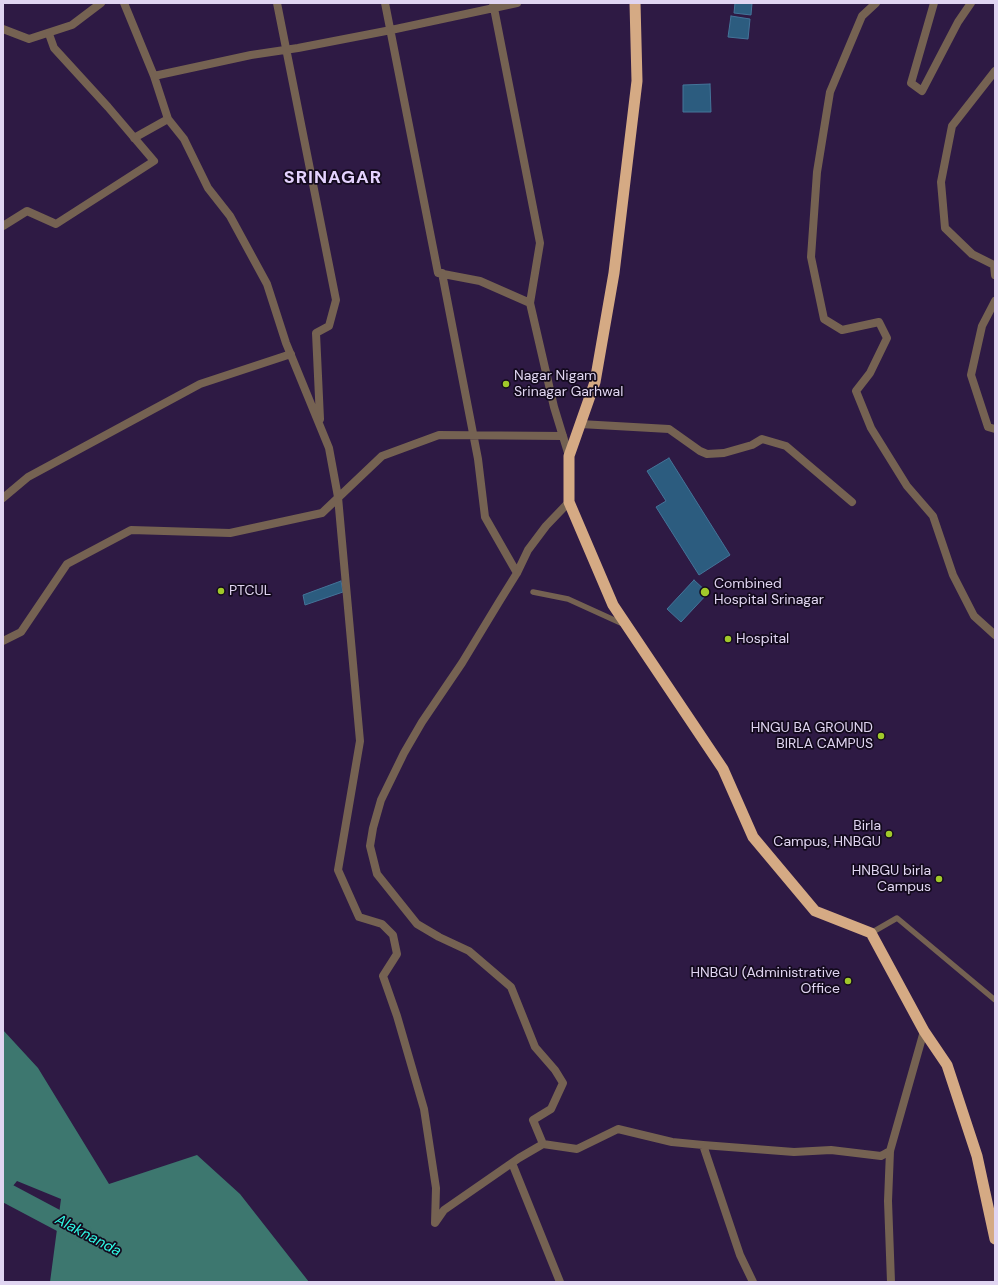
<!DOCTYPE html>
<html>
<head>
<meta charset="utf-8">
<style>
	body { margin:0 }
	#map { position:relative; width:998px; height:1285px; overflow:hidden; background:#2e1a44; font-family:"DM Sans",sans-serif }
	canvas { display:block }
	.frame { position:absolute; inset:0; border:4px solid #e0d5f1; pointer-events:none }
</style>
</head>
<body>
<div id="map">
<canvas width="998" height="1285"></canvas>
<div class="frame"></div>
</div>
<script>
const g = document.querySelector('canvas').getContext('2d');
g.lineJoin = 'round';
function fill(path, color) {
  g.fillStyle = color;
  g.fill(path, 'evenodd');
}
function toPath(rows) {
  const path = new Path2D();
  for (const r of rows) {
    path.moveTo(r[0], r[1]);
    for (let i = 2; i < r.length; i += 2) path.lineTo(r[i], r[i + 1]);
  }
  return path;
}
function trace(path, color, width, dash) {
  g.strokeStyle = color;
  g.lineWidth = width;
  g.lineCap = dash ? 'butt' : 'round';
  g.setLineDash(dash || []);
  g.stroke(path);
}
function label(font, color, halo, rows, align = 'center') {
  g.font = font + ' "DM Sans",sans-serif';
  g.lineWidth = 3.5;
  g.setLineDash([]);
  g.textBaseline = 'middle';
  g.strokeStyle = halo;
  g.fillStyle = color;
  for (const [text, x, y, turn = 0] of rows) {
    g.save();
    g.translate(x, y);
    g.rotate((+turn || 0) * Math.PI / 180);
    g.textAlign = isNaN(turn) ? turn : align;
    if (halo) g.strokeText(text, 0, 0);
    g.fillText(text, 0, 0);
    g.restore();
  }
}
fill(toPath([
	[3,1030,38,1068,109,1184,197,1155,240,1194,309,1282,50,1282,61,1199,17,1181,3,1198]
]), '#3d776f');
trace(toPath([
	[3,1191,82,1233]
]), '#3d776f', 20);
const building = toPath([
	[735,3,752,3,751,15,734,13,735,3],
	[731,16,750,19,748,39,728,37,731,16],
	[710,84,711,112,683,112,683,85,710,84],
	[669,458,730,555,699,575,656,507,666,501,647,471,669,458],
	[694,580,708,593,681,622,667,609,694,580],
	[341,581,343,592,305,605,303,595,341,581]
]);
fill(building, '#2c5c7f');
trace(building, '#447499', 1);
trace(toPath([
	[533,592,568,599,623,624],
	[871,933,897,918,995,1000]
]), '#756252', 5.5);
trace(toPath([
	[124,3,154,76,168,119],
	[277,3,336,300,329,326,316,333,320,419],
	[385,3,438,273,480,281,530,303],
	[493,3,540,243,530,303,554,407,569,456],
	[876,3,862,16,830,92,817,172,811,257,824,319,842,330,879,322,887,338,870,373,856,391,871,428,907,486,933,516,953,575,974,616,995,635],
	[934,3,911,83,922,91,958,22,971,3],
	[3,29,29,39,72,25,101,3],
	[995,71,952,126,941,182,945,228,972,254,994,265,995,275],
	[154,76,251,55,298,48,391,30,517,3],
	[134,138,168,119,184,139,208,188,230,216,267,284,286,343,329,448,338,497,360,741,338,870,359,917,382,924,393,935,397,954,383,976,397,1016,424,1109,436,1188,435,1223,444,1210,519,1158,543,1144,533,1120,551,1109,563,1083,555,1070,535,1047,511,987,469,951,439,937,417,924,377,874,370,846,373,828,381,800,404,753,422,722,462,663,499,602,517,573,528,550,546,526,569,502],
	[3,226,27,211,56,224,154,161,108,107,54,48,49,34],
	[442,273,478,459,485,517,517,573],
	[995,301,982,326,971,375,988,427,995,429],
	[580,424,669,429,700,451,707,454,724,453,752,445,762,439,786,446,852,502],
	[3,498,28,477,200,384,291,354],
	[3,641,21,632,67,564,131,530,230,533,322,513,382,456,439,435,563,436],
	[543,1144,577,1149,618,1129,672,1142,703,1145,794,1152,831,1150,881,1156,890,1151],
	[703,1145,740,1255,753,1282],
	[512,1163,560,1282],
	[891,1282,888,1201,890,1151,924,1031]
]), '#756252', 8);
trace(toPath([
	[635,3,637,81,614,273,595,382,569,456,569,502,613,605,723,769,753,837,815,911,871,933,924,1031,947,1065,977,1156,995,1239]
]), '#d5aa84', 11);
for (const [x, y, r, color] of [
	[506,384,4,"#a1c92a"],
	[221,591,4,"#a1c92a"],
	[705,592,5,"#a1c92a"],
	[728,639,4,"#a1c92a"],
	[881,736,4,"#a1c92a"],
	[889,834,4,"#a1c92a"],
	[939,879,4,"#a1c92a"],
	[848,981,4,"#a1c92a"]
]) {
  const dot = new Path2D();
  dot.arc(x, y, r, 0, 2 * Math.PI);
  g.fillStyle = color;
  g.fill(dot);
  trace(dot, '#130a1d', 1.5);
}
label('14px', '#e0d5f1', '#130a1d', [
	["Nagar Nigam",514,376],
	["Srinagar Garhwal",514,392],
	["Combined",714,584],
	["Hospital Srinagar",714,600],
	["PTCUL",229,591],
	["Hospital",736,639],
	["HNGU BA GROUND",873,728,"right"],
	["BIRLA CAMPUS",873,744,"right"],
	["Birla",881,826,"right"],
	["Campus, HNBGU",881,842,"right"],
	["HNBGU birla",931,871,"right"],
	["Campus",931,887,"right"],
	["HNBGU (Administrative",840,973,"right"],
	["Office",840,989,"right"]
], 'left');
label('italic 15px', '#2ff8e3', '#130a1d', [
	["Alaknanda",88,1236,28]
]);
g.letterSpacing = '1px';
label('bold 18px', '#e5d3ff', '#130a1d', [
	["SRINAGAR",333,178]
]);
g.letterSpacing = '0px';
</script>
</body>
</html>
